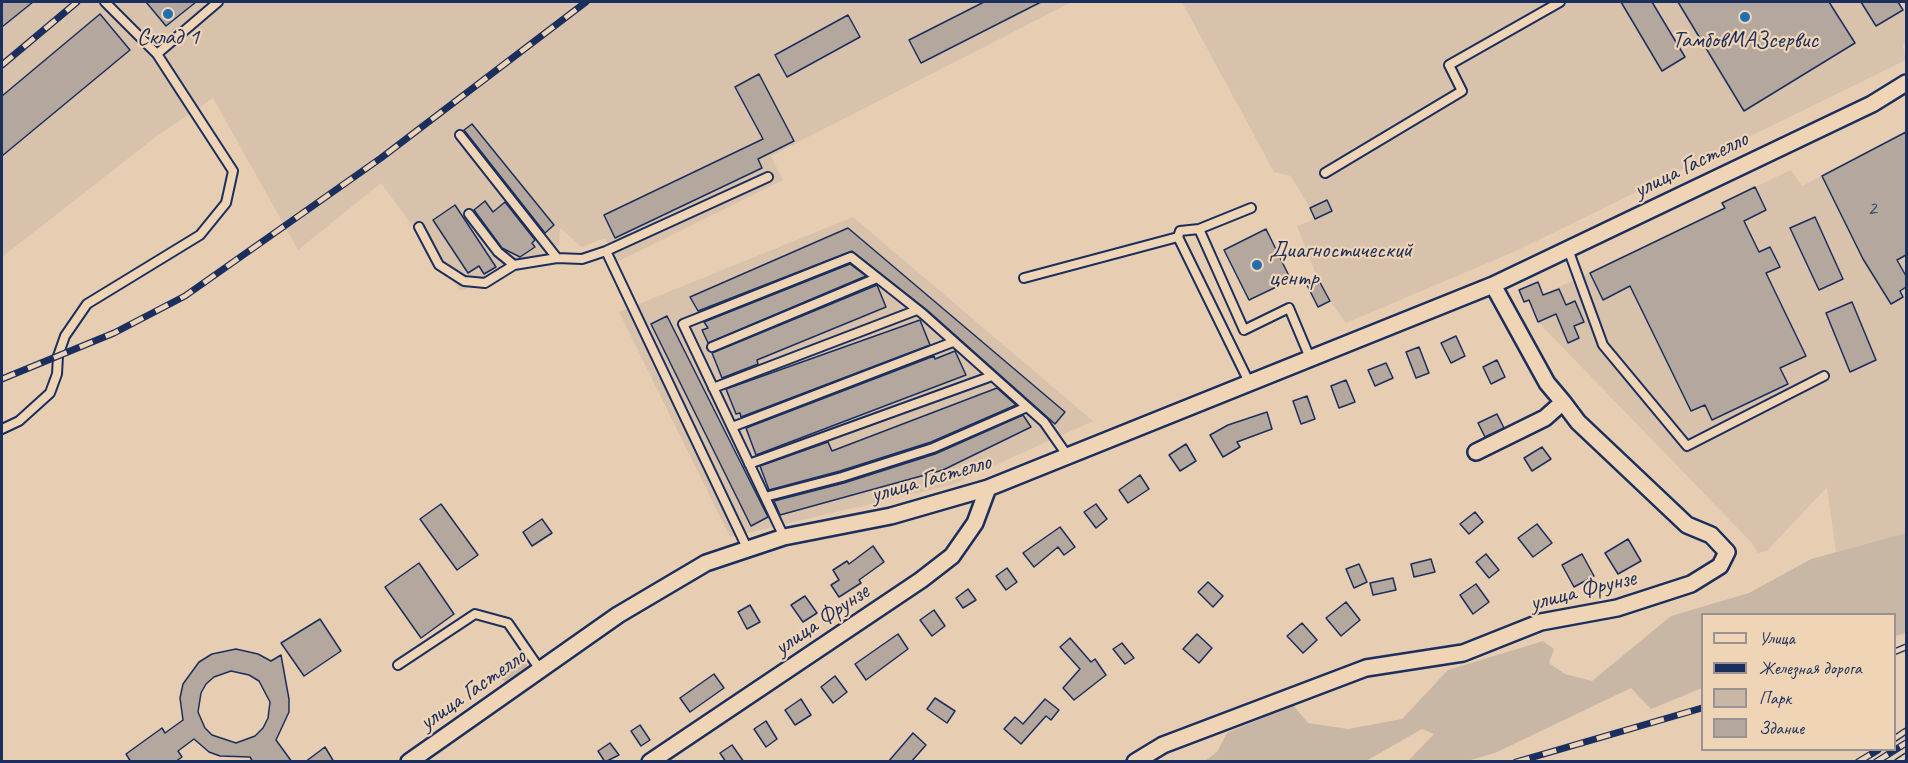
<!DOCTYPE html>
<html>
<head>
<meta charset="utf-8">
<style>
	body { margin:0 }
	#map { position:relative; width:1908px; height:763px; overflow:hidden; background:#e7ceb2; font-family:Caveat,sans-serif }
	canvas { display:block }
	.frame { position:absolute; inset:0; border:3px solid #1b2f5e; pointer-events:none }
	.legend { position:absolute; left:1701px; top:613px; width:195px; height:138px; box-sizing:border-box; background:#efd5b6; border:2px solid #9a9393; margin:0; padding:8px 10px; list-style:none; font-size:18px; color:#1b2f5e }
	.legend li { display:flex; align-items:center; gap:12px; height:30px }
	.legend b { width:30px; border:2px solid #9a9393 }
</style>
</head>
<body>
<div id="map">
<canvas width="1908" height="763"></canvas>
<div class="frame"></div>
<ul class="legend">
<li><b style="height:8px;background:#efd5b6"></b>Улица</li>
<li><b style="height:8px;background:#1b2f5e"></b>Железная дорога</li>
<li><b style="height:16px;background:#c9b7a6"></b>Парк</li>
<li><b style="height:16px;background:#b4a79d"></b>Здание</li>
</ul>
</div>
<script>
const g = document.querySelector('canvas').getContext('2d');
g.lineJoin = 'round';
function fill(path, color) {
  g.fillStyle = color;
  g.fill(path, 'evenodd');
}
function toPath(rows) {
  const path = new Path2D();
  for (const r of rows) {
    path.moveTo(r[0], r[1]);
    for (let i = 2; i < r.length; i += 2) path.lineTo(r[i], r[i + 1]);
  }
  return path;
}
function trace(path, color, width, dash) {
  g.strokeStyle = color;
  g.lineWidth = width;
  g.lineCap = dash ? 'butt' : 'round';
  g.setLineDash(dash || []);
  g.stroke(path);
}
function label(font, color, halo, rows, align = 'center') {
  g.font = font + ' Caveat,sans-serif';
  g.lineWidth = 4.5;
  g.setLineDash([]);
  g.textBaseline = 'middle';
  g.strokeStyle = halo;
  g.fillStyle = color;
  for (const [text, x, y, turn = 0] of rows) {
    g.save();
    g.translate(x, y);
    g.rotate((+turn || 0) * Math.PI / 180);
    g.textAlign = isNaN(turn) ? turn : align;
    if (halo) g.strokeText(text, 0, 0);
    g.fillText(text, 0, 0);
    g.restore();
  }
}
fill(toPath([
	[2,2,1072,2,771,156,783,180,617,262,605,238,582,247,560,228,559,245,540,259,460,291,381,183,298,250,213,98,157,136,2,257],
	[1182,2,1899,2,1906,13,1906,42,1903,45,1906,60,1518,250,1346,323,1330,301,1317,277,1297,226,1315,219,1310,208,1291,176,1274,172],
	[1906,132,1906,533,1836,552,1827,487,1767,551,1758,553,1752,543,1538,322,1530,301,1724,208,1722,203,1791,170,1802,186],
	[853,217,1093,421,951,485,730,537,619,312]
]), '#d8c2ac');
fill(toPath([
	[1906,533,1906,632,1903,634,1895,636,1894,614,1702,614,1702,688,1651,709,1631,688,1495,753,1467,761,1408,761,1434,734,1422,729,1366,761,1205,761,1217,752,1227,733,1293,705,1308,723,1348,729,1402,719,1448,670,1543,641,1554,649,1549,663,1565,674,1592,681,1671,616,1749,593,1811,559],
	[523,659,530,669,507,685,500,675]
]), '#c9b7a6');
const building = toPath([
	[2,2,33,2,2,27,2,2],
	[146,2,196,2,166,26,146,2],
	[984,2,1041,2,921,63,909,40,984,2],
	[1621,2,1652,2,1685,57,1662,71,1621,2],
	[1678,2,1829,2,1855,43,1744,111,1678,2],
	[1861,2,1898,2,1903,10,1876,26,1861,2],
	[100,14,130,50,2,156,2,96,100,14],
	[848,15,860,37,787,77,775,55,848,15],
	[759,74,794,141,758,159,762,168,615,238,604,215,763,139,735,87,759,74],
	[472,124,554,225,545,233,464,130,472,124],
	[1906,132,1906,255,1897,260,1906,276,1906,287,1900,291,1903,297,1891,304,1863,259,1822,176,1906,132],
	[1755,187,1766,210,1744,221,1759,252,1770,247,1780,267,1766,273,1806,356,1780,368,1788,384,1712,420,1705,405,1691,411,1630,286,1603,300,1590,273,1725,208,1722,203,1755,187],
	[1327,200,1332,211,1315,219,1310,208,1327,200],
	[485,201,493,212,505,202,535,240,532,243,535,247,520,257,502,248,474,210,485,201],
	[455,205,496,267,484,274,479,266,468,273,433,220,455,205],
	[1815,217,1843,279,1819,290,1790,228,1815,217],
	[848,228,1065,412,1055,424,927,310,852,251,698,311,690,297,848,228],
	[1266,229,1291,280,1249,300,1224,250,1266,229],
	[850,264,866,276,708,343,702,330,708,328,704,322,850,264],
	[1317,277,1330,301,1318,307,1306,283,1317,277],
	[1538,282,1543,295,1559,289,1566,305,1575,301,1584,322,1574,326,1579,338,1568,343,1556,314,1538,322,1529,300,1524,302,1519,290,1538,282],
	[877,285,886,307,757,360,758,364,722,378,712,353,877,285],
	[1852,302,1876,360,1850,372,1826,313,1852,302],
	[667,316,768,517,751,526,651,324,667,316],
	[920,320,930,345,741,417,740,413,736,414,726,389,920,320],
	[1456,336,1465,356,1451,363,1441,343,1456,336],
	[1419,347,1429,373,1416,378,1406,352,1419,347],
	[955,351,966,375,756,455,746,428,934,356,935,359,955,351],
	[1497,360,1505,377,1491,384,1483,367,1497,360],
	[1386,363,1393,378,1375,386,1368,370,1386,363],
	[1346,380,1355,402,1339,408,1331,386,1346,380],
	[997,388,1016,405,931,442,840,471,769,490,760,466,828,442,832,451,997,388],
	[1307,396,1315,419,1301,424,1293,401,1307,396],
	[1267,412,1272,429,1237,442,1240,447,1223,457,1210,435,1228,425,1267,412],
	[1497,414,1504,428,1485,437,1478,423,1497,414],
	[1023,415,1031,427,943,470,780,515,774,501,844,483,935,454,1023,415],
	[1186,444,1196,461,1180,471,1169,455,1186,444],
	[1542,447,1551,459,1532,471,1524,458,1542,447],
	[1140,475,1149,489,1128,503,1119,490,1140,475],
	[441,504,478,555,457,570,420,519,441,504],
	[1096,504,1107,519,1096,528,1084,512,1096,504],
	[1475,512,1483,522,1469,534,1460,524,1475,512],
	[542,519,552,533,532,546,523,532,542,519],
	[1537,524,1552,543,1533,557,1518,538,1537,524],
	[1060,527,1075,547,1064,555,1058,547,1034,567,1023,553,1060,527],
	[1628,539,1641,561,1618,574,1605,553,1628,539],
	[873,546,884,562,859,580,861,583,839,597,831,585,839,580,833,570,847,561,849,564,873,546],
	[1486,554,1499,570,1489,578,1476,562,1486,554],
	[1582,554,1594,576,1574,587,1562,565,1582,554],
	[1431,559,1435,572,1414,577,1411,564,1431,559],
	[419,563,454,614,421,638,385,587,419,563],
	[1359,564,1367,582,1354,588,1346,569,1359,564],
	[1007,568,1017,582,1006,590,996,576,1007,568],
	[1393,578,1396,590,1373,595,1370,583,1393,578],
	[1208,582,1223,596,1213,607,1198,592,1208,582],
	[1476,584,1489,602,1473,614,1460,595,1476,584],
	[968,589,976,600,963,608,956,598,968,589],
	[805,596,817,613,803,622,791,605,805,596],
	[1346,602,1360,620,1341,636,1326,618,1346,602],
	[750,605,760,622,747,629,738,612,750,605],
	[934,610,945,626,932,636,920,620,934,610],
	[320,619,341,651,304,676,281,643,320,619],
	[1302,623,1317,640,1303,653,1287,636,1302,623],
	[898,634,908,649,866,680,855,664,898,634],
	[1197,634,1212,648,1199,663,1183,649,1197,634],
	[1070,638,1091,662,1095,659,1106,675,1074,700,1063,688,1080,669,1060,647,1070,638],
	[1122,643,1134,658,1125,664,1113,649,1122,643],
	[236,649,258,654,271,661,281,655,289,699,289,712,276,740,292,762,253,762,250,757,220,756,209,752,194,739,178,751,182,757,175,762,131,762,126,754,162,728,165,733,183,720,180,698,183,684,199,662,212,654,236,649],
	[231,671,249,675,259,681,270,702,268,718,263,728,255,736,236,743,212,735,205,728,198,712,201,693,206,684,214,677,231,671],
	[714,674,724,688,690,712,680,698,714,674],
	[835,676,847,692,833,703,821,687,835,676],
	[935,698,955,711,947,723,927,709,935,698],
	[801,699,811,715,795,725,785,710,801,699],
	[1045,699,1059,710,1051,720,1046,716,1021,744,1004,729,1015,717,1023,724,1045,699],
	[766,721,777,739,766,747,754,729,766,721],
	[640,725,650,740,641,746,631,731,640,725],
	[913,733,926,745,911,762,888,762,913,733],
	[610,743,619,755,605,762,598,751,610,743],
	[732,745,744,762,726,762,720,753,732,745],
	[325,747,334,762,305,762,325,747]
]);
fill(building, '#b4a79d');
trace(building, '#1b2f5e', 1.5);
const lane = toPath([
	[105,2,157,54,218,2],
	[460,135,557,258,582,259,606,251],
	[1325,173,1462,91,1449,65,1560,2],
	[1251,208,1199,229,1244,330,1289,308,1310,358],
	[469,214,498,252,514,265,557,258],
	[419,227,439,265,464,281,485,283,514,265],
	[1178,237,1180,231,1199,229],
	[1568,249,1603,345,1687,446,1824,376],
	[1024,278,1178,237,1249,382],
	[712,347,877,278],
	[713,388,917,310],
	[732,427,953,342],
	[2,429,19,421,50,393,57,374,58,356,65,336,87,304,200,235,226,203,233,171,157,54],
	[749,464,992,376],
	[765,497,842,477,933,448,1027,407],
	[784,537,683,324,851,257,923,314,1044,422,1067,455],
	[748,550,606,251,768,177],
	[398,665,475,614,508,623,541,671]
]);
const street = toPath([
	[1493,285,1547,383,1563,402],
	[409,762,618,615,706,563,784,537,891,516,988,488,1493,285,1872,104,1906,83],
	[650,762,921,580,952,556,975,523,988,488],
	[1135,762,1163,745,1366,668,1463,653,1541,622,1617,608,1691,584,1720,566,1727,552,1711,535,1687,525,1578,422,1563,402,1545,418,1476,452]
]);
trace(lane, '#1b2f5e', 12);
trace(street, '#1b2f5e', 20);
trace(lane, '#efd5b6', 8);
trace(street, '#efd5b6', 15);
const rail = toPath([
	[2,65,77,2],
	[2,379,114,333,185,296,381,158,586,2],
	[1894,652,1906,647],
	[1894,739,1906,731],
	[1516,762,1702,708],
	[1858,762,1878,750],
	[1876,762,1906,743],
	[1897,762,1906,756]
]);
trace(rail, '#1b2f5e', 7);
trace(rail, '#efd5b6', 4.5, [14]);
for (const [x, y, r, color] of [
	[168,14,6,"#1f6fb2"],
	[1745,17,6,"#1f6fb2"],
	[1257,265,6,"#1f6fb2"]
]) {
  const dot = new Path2D();
  dot.arc(x, y, r, 0, 2 * Math.PI);
  g.fillStyle = color;
  g.fill(dot);
  trace(dot, '#efd5b6', 2);
}
label('21px', '#414d6e', null, [
	["2",1872,209]
]);
label('24px', '#1b2f5e', '#efd5b6', [
	["Склад 1",168,38],
	["ТамбовМАЗсервис",1745,41],
	["Диагностический",1269,251,"left"],
	["центр",1269,279,"left"]
]);
label('24px', '#1b2f5e', '#efd5b6', [
	["улица Гастелло",1691,165,-26],
	["улица Гастелло",931,479,-16],
	["улица Фрунзе",1583,591,-14],
	["улица Фрунзе",822,620,-34],
	["улица Гастелло",473,690,-35]
]);
</script>
</body>
</html>
